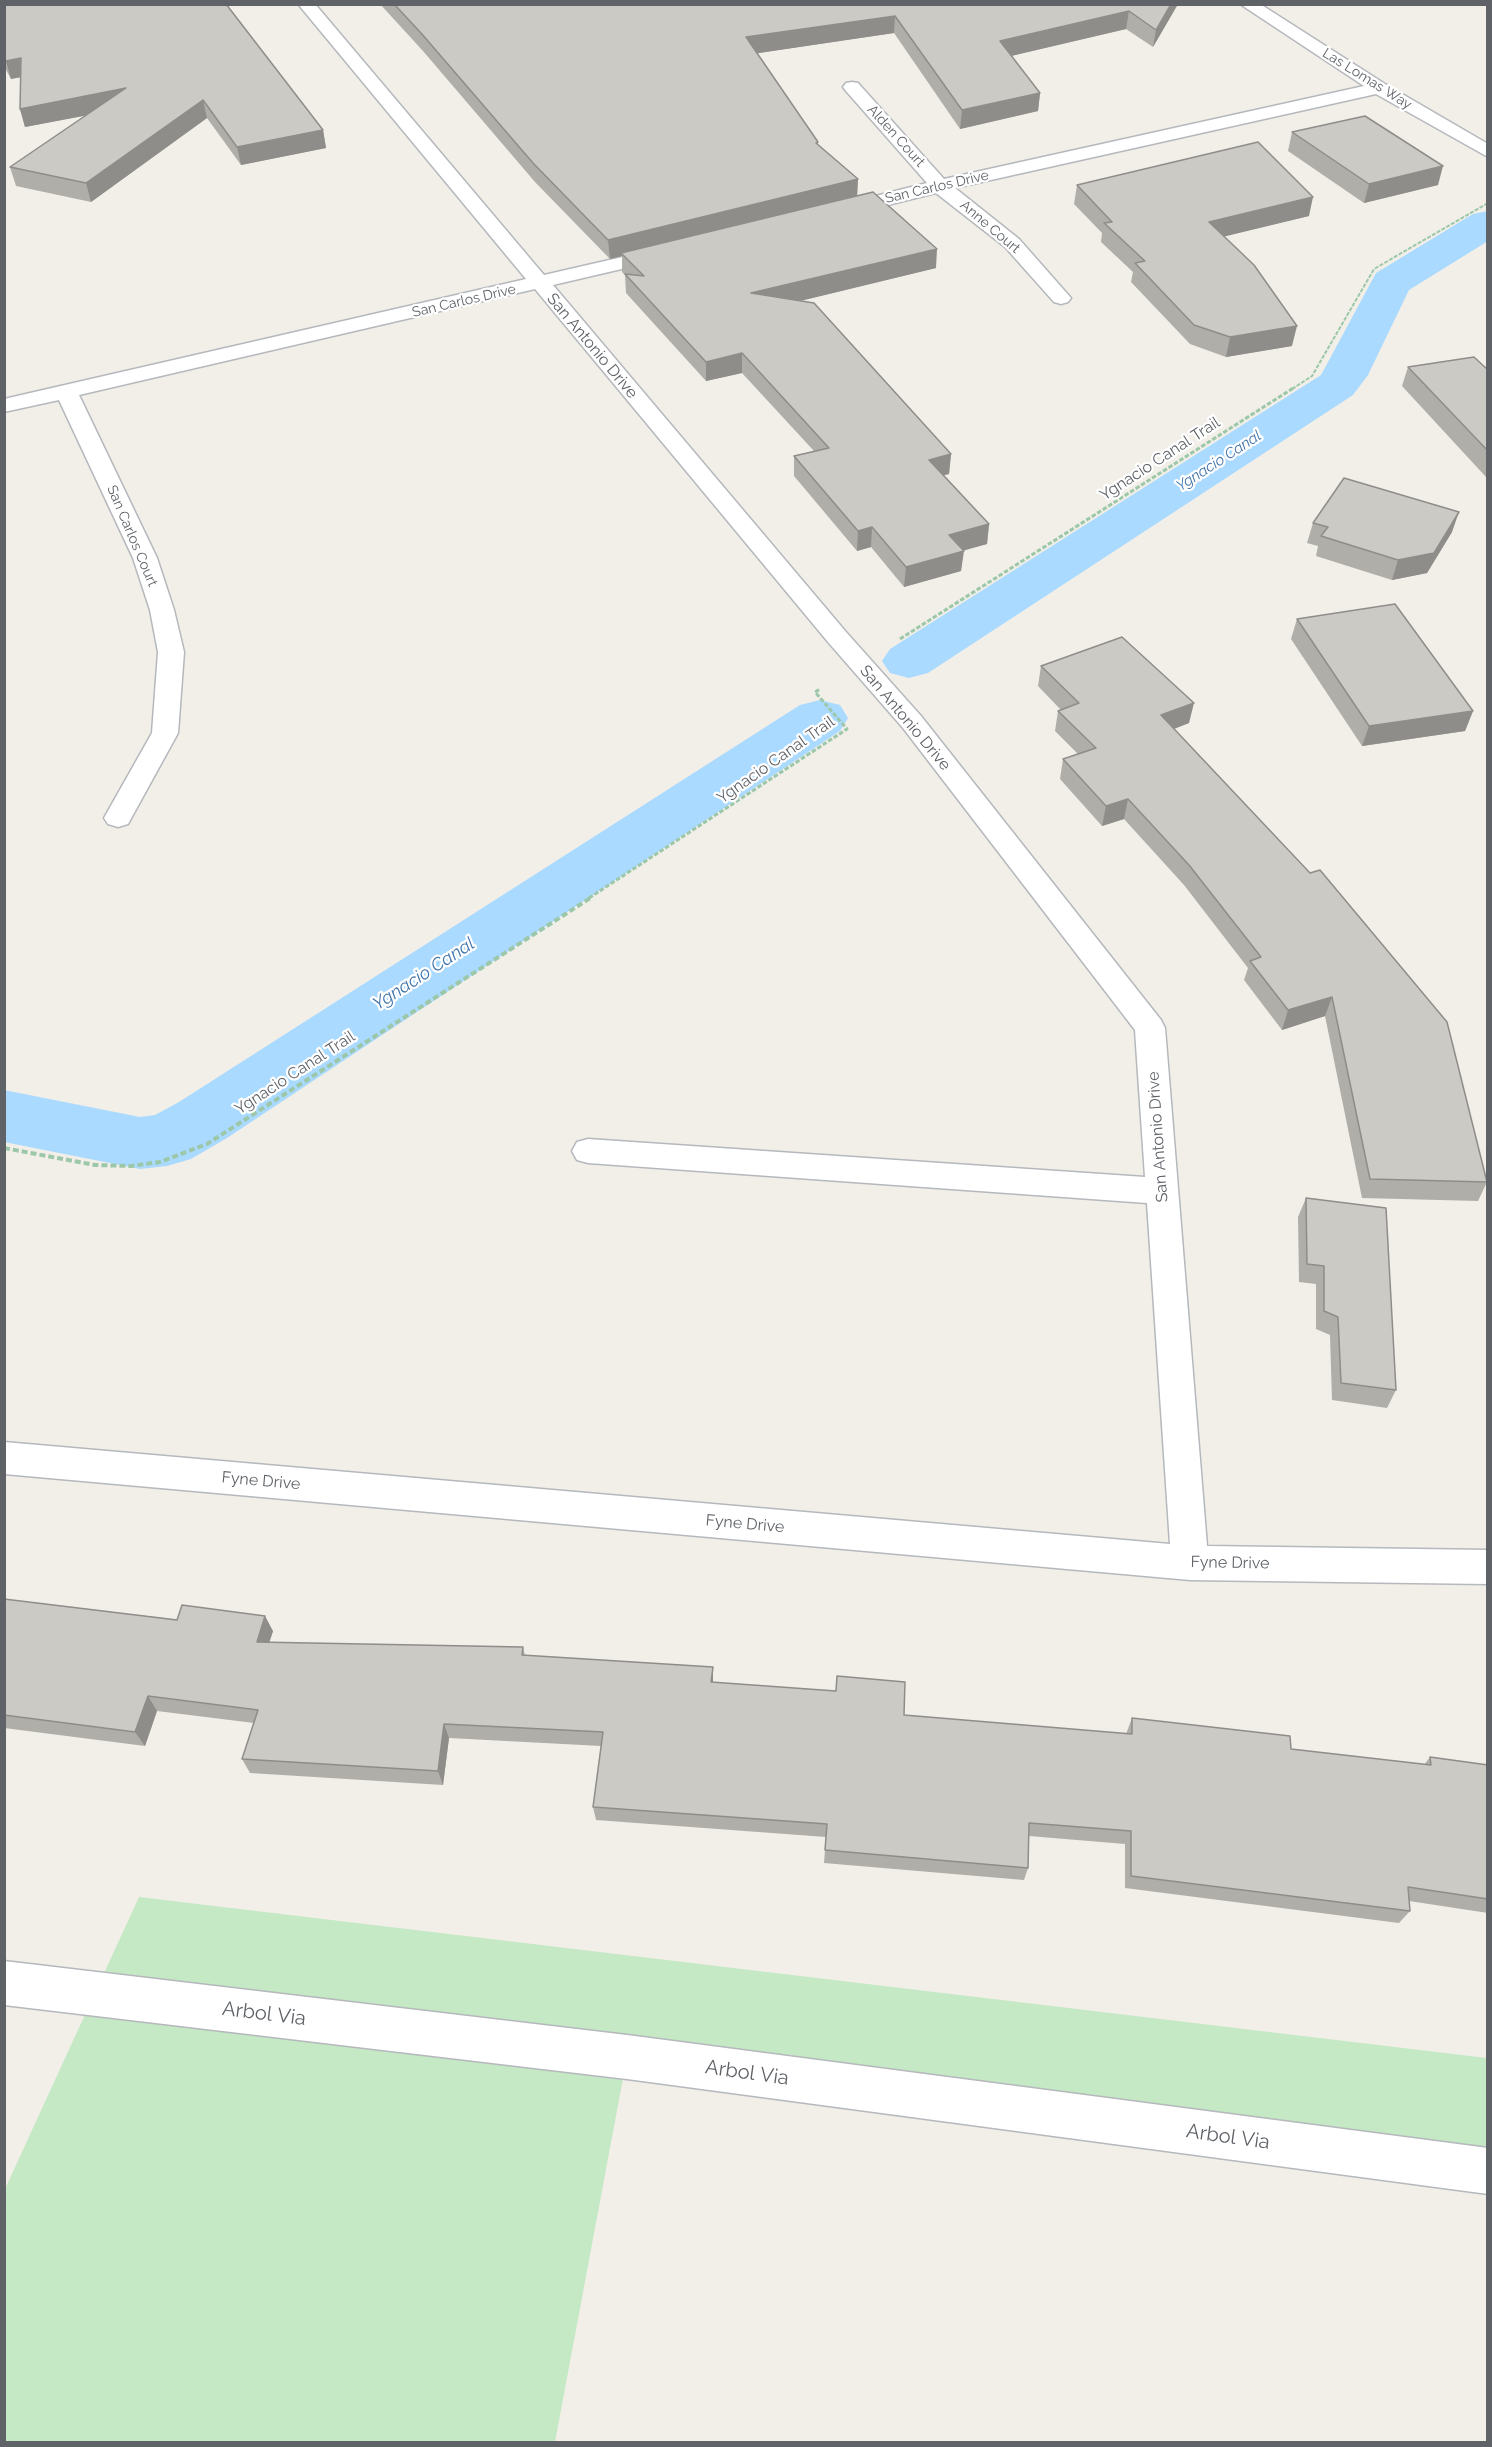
<!DOCTYPE html>
<html>
<head>
<meta charset="utf-8">
<style>
	body { margin:0 }
	#map { position:relative; width:1492px; height:2447px; overflow:hidden; background:#f1efe8; font-family:Raleway,sans-serif }
	canvas { display:block }
	.frame { position:absolute; inset:0; border:6px solid #5f6368; pointer-events:none }
</style>
</head>
<body>
<div id="map">
<canvas width="1492" height="2447"></canvas>
<div class="frame"></div>
</div>
<script>
const g = document.querySelector('canvas').getContext('2d');
g.lineJoin = 'round';
function fill(path, color) {
  g.fillStyle = color;
  g.fill(path, 'evenodd');
}
function toPath(rows) {
  const path = new Path2D();
  for (const r of rows) {
    path.moveTo(r[0], r[1]);
    for (let i = 2; i < r.length; i += 2) path.lineTo(r[i], r[i + 1]);
  }
  return path;
}
function trace(path, color, width, dash) {
  g.strokeStyle = color;
  g.lineWidth = width;
  g.lineCap = dash ? 'butt' : 'round';
  g.setLineDash(dash || []);
  g.stroke(path);
}
function label(font, color, halo, rows, align = 'center') {
  g.font = font + ' Raleway,sans-serif';
  g.lineWidth = 4.5;
  g.setLineDash([]);
  g.textBaseline = 'middle';
  g.strokeStyle = halo;
  g.fillStyle = color;
  for (const [text, x, y, turn = 0] of rows) {
    g.save();
    g.translate(x, y);
    g.rotate((+turn || 0) * Math.PI / 180);
    g.textAlign = isNaN(turn) ? turn : align;
    if (halo) g.strokeText(text, 0, 0);
    g.fillText(text, 0, 0);
    g.restore();
  }
}
fill(toPath([
	[139,1897,1487,2058,1487,2171,627,2057,555,2442,5,2442,5,2189]
]), '#c5e8c5');
fill(toPath([
	[1488,211,1488,241,1409,290,1368,375,1353,395,928,673,909,678,890,673,882,661,890,649,1321,375,1376,273,1473,214,1488,211],
	[820,700,840,705,848,718,840,731,227,1138,191,1159,167,1166,140,1169,4,1142,4,1090,140,1117,155,1115,179,1102,800,705,820,700]
]), '#aadaff');
const minor = toPath([
	[298,4,315,4,544,275,666,247,673,249,676,253,673,257,553,285,846,632,921,716,1161,1020,1165,1028,1207,1546,1488,1550,1488,1584,1190,1580,4,1474,4,1442,1170,1544,1147,1203,588,1163,577,1160,572,1151,577,1142,588,1139,1145,1177,1135,1030,903,728,828,642,535,289,79,395,157,558,174,610,184,652,178,733,128,824,118,827,108,824,104,818,152,733,158,652,150,610,133,558,59,400,4,412,4,399,526,279,298,4],
	[1240,4,1260,4,1385,84,1488,144,1488,157,1376,94,955,188,1019,239,1071,298,1068,302,1061,304,1054,302,1005,247,936,193,839,217,832,215,829,211,832,207,927,183,846,91,843,87,846,83,852,82,858,83,944,179,1364,86,1240,4],
	[4,1961,627,2035,1488,2148,1488,2194,627,2079,4,2005,4,1961]
]);
trace(minor, '#b5b8bc', 3);
trace(toPath([
	[1292,389,1312,376,1374,269,1488,203]
]), '#9cc7a9', 2, [4, 1.5]);
trace(toPath([
	[900,639,1295,387],
	[589,898,847,729,815,692,820,689]
]), '#9cc7a9', 3, [4.5, 2]);
trace(toPath([
	[4,1148,95,1165,131,1166,160,1162,207,1144,592,897]
]), '#9cc7a9', 4, [6, 3]);
fill(minor, '#fff');
fill(toPath([
	[4,4,323,130,326,148,241,165,207,118,91,202,16,186,10,167,87,115,25,127,20,109,21,77,11,79,4,66],
	[380,4,1178,4,1153,47,1126,29,1011,56,1040,93,1038,111,960,129,894,33,757,53,818,142,818,145,858,179,857,196,936,268,799,301,951,454,949,474,944,475,989,524,987,544,963,550,961,571,904,587,871,547,857,551,794,476,794,456,814,451,742,373,706,381,626,293,625,275,622,272,622,256,610,259,535,182,423,51],
	[1292,132,1438,185,1364,203,1288,151],
	[1077,185,1309,216,1224,236,1292,346,1226,357,1190,344,1131,282,1133,272,1101,242,1102,233,1074,204],
	[1408,367,1488,370,1488,474,1486,477,1402,386],
	[1313,523,1452,532,1427,573,1392,580,1316,556,1318,546,1307,543],
	[1297,619,1473,711,1465,731,1362,746,1291,639],
	[1041,666,1189,723,1173,729,1487,1182,1478,1201,1362,1198,1325,1016,1282,1030,1244,980,1248,968,1184,885,1124,819,1102,826,1060,779,1063,759,1078,754,1055,731,1058,711,1061,710,1038,686],
	[1306,1198,1396,1390,1387,1408,1332,1400,1330,1335,1316,1329,1316,1284,1299,1282,1298,1217],
	[4,1599,273,1631,269,1643,523,1647,525,1655,713,1682,904,1715,1126,1734,1132,1718,1291,1749,1424,1765,1430,1757,1488,1765,1488,1913,1409,1901,1410,1911,1399,1923,1125,1888,1125,1844,1029,1836,1028,1868,1024,1880,824,1863,826,1837,596,1820,593,1807,601,1746,449,1738,443,1785,250,1773,242,1759,254,1723,157,1711,145,1746,4,1728]
]), '#afaea9');
fill(toPath([
	[1171,4,1178,4,1153,47,1156,30],
	[1129,11,1126,29,998,59,1000,41],
	[895,16,894,33,746,55,746,37],
	[21,58,26,76,11,79,6,61],
	[126,88,131,107,25,127,20,109],
	[1040,93,1038,111,960,129,962,110],
	[203,100,207,118,91,202,86,183],
	[323,130,326,148,241,165,237,147],
	[1443,166,1438,185,1364,203,1369,184],
	[858,179,857,198,621,253,622,256,610,259,608,240],
	[1313,197,1309,216,1206,241,1209,222],
	[937,249,936,268,751,313,751,293],
	[1297,326,1292,346,1226,357,1230,337],
	[742,353,742,373,706,381,706,362],
	[951,454,949,474,927,479,929,460],
	[1459,512,1452,532,1427,573,1392,580,1398,560],
	[989,524,987,544,948,555,949,535],
	[872,527,871,547,857,551,858,531],
	[964,551,961,571,904,587,906,567],
	[1194,703,1189,723,1156,736,1161,715],
	[1473,711,1465,731,1362,746,1369,726],
	[1128,799,1124,819,1102,826,1106,806],
	[1332,997,1325,1016,1282,1030,1288,1010],
	[265,1616,273,1631,264,1658,257,1642],
	[713,1667,713,1682,711,1682],
	[148,1696,157,1711,145,1746,135,1732],
	[444,1724,449,1738,443,1785,438,1771]
]), '#8f8d8a');
const building = toPath([
	[4,4,226,4,323,130,237,147,203,100,86,183,10,167,126,88,20,109,21,58,6,61,4,58,4,4],
	[394,4,1171,4,1156,30,1129,11,1000,41,1040,93,962,110,895,16,746,37,818,142,816,143,858,179,608,240,533,163,421,33,394,4],
	[1365,116,1443,166,1369,184,1292,132,1365,116],
	[1258,142,1313,197,1209,222,1254,265,1297,326,1230,337,1194,325,1135,263,1145,261,1104,223,1112,222,1077,185,1258,142],
	[873,192,937,249,751,293,814,303,951,454,929,460,989,524,949,535,964,551,906,567,872,527,858,531,794,456,829,448,742,353,706,362,625,274,644,276,621,253,873,192],
	[1474,357,1488,370,1488,451,1408,367,1474,357],
	[1344,478,1459,512,1434,553,1398,560,1321,536,1328,527,1313,523,1344,478],
	[1395,604,1473,711,1369,726,1297,619,1395,604],
	[1122,637,1194,703,1161,715,1310,873,1320,870,1447,1022,1487,1182,1370,1179,1332,997,1288,1010,1250,961,1261,957,1189,865,1128,799,1106,806,1063,759,1096,748,1058,711,1079,703,1041,666,1122,637],
	[1306,1198,1386,1208,1396,1390,1341,1383,1338,1317,1324,1311,1324,1266,1307,1264,1306,1198],
	[4,1599,177,1620,182,1605,265,1616,257,1642,523,1647,522,1655,713,1667,711,1682,836,1691,837,1676,905,1682,904,1715,1132,1734,1132,1718,1290,1736,1291,1749,1431,1765,1430,1757,1488,1765,1488,1899,1408,1887,1410,1911,1131,1876,1131,1831,1029,1823,1028,1868,825,1850,827,1824,593,1807,603,1732,444,1724,438,1771,242,1759,258,1710,148,1696,135,1732,4,1715,4,1599]
]);
fill(building, '#cccac5');
trace(building, '#8f8d8a', 1.5);
label('14px', '#5f6368', '#fff', [
	["Las Lomas Way",1367,79,32],
	["Alden Court",896,136,48],
	["San Carlos Drive",937,187,-13],
	["Anne Court",990,227,40],
	["San Carlos Drive",464,301,-13],
	["San Carlos Court",132,536,67]
]);
label('italic 15px', '#4174aa', '#fff', [
	["Ygnacio Canal",1219,461,-33]
]);
label('16px', '#5f6368', '#fff', [
	["San Antonio Drive",592,346,50],
	["Ygnacio Canal Trail",1160,459,-33],
	["San Antonio Drive",905,718,50],
	["Ygnacio Canal Trail",776,760,-35],
	["Ygnacio Canal Trail",295,1073,-33],
	["San Antonio Drive",1158,1137,-94],
	["Fyne Drive",261,1481,5],
	["Fyne Drive",745,1524,5],
	["Fyne Drive",1230,1563,1]
]);
label('italic 18px', '#4174aa', '#fff', [
	["Ygnacio Canal",424,974,-33]
]);
label('20px', '#5f6368', '#fff', [
	["Arbol Via",264,2014,7],
	["Arbol Via",747,2073,8],
	["Arbol Via",1228,2137,8]
]);
</script>
</body>
</html>
